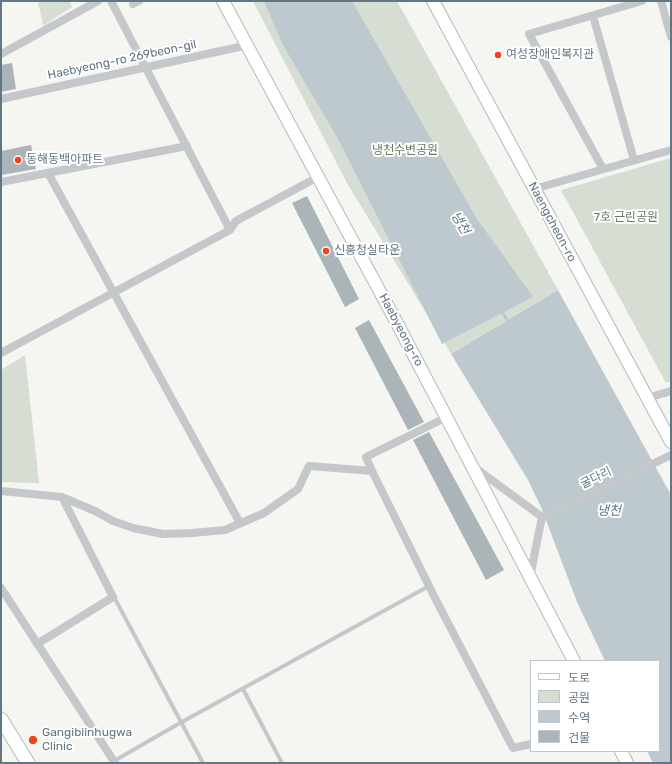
<!DOCTYPE html>
<html>
<head>
<meta charset="utf-8">
<style>
	body { margin:0 }
	#map { position:relative; width:672px; height:764px; overflow:hidden; background:#f5f5f1; font-family:Rubik,"Noto Sans KR",sans-serif }
	canvas { display:block }
	.frame { position:absolute; inset:0; border:2px solid #627684; pointer-events:none }
	.legend { position:absolute; left:530px; top:660px; width:130px; height:92px; box-sizing:border-box; background:#fff; border:1px solid #c0c8ce; margin:0; padding:5px 7px; list-style:none; font-size:12px; color:#627684 }
	.legend li { display:flex; align-items:center; gap:8px; height:20px }
	.legend b { width:20px; border:1px solid #c0c8ce }
</style>
</head>
<body>
<div id="map">
<canvas width="672" height="764"></canvas>
<div class="frame"></div>
<ul class="legend">
<li><b style="height:5px;background:#fff"></b>도로</li>
<li><b style="height:11px;background:#d6ddd2"></b>공원</li>
<li><b style="height:11px;background:#bdc9ce"></b>수역</li>
<li><b style="height:11px;background:#abb4b9"></b>건물</li>
</ul>
</div>
<script>
const g = document.querySelector('canvas').getContext('2d');
g.lineJoin = 'round';
function fill(path, color) {
  g.fillStyle = color;
  g.fill(path, 'evenodd');
}
function toPath(rows) {
  const path = new Path2D();
  for (const r of rows) {
    path.moveTo(r[0], r[1]);
    for (let i = 2; i < r.length; i += 2) path.lineTo(r[i], r[i + 1]);
  }
  return path;
}
function trace(path, color, width, dash) {
  g.strokeStyle = color;
  g.lineWidth = width;
  g.lineCap = dash ? 'butt' : 'round';
  g.setLineDash(dash || []);
  g.stroke(path);
}
function label(font, color, halo, rows, align = 'center') {
  g.font = font + ' Rubik,"Noto Sans KR",sans-serif';
  g.lineWidth = 4;
  g.setLineDash([]);
  g.textBaseline = 'middle';
  g.strokeStyle = halo;
  g.fillStyle = color;
  for (const [text, x, y, turn = 0] of rows) {
    g.save();
    g.translate(x, y);
    g.rotate((+turn || 0) * Math.PI / 180);
    g.textAlign = isNaN(turn) ? turn : align;
    if (halo) g.strokeText(text, 0, 0);
    g.fillText(text, 0, 0);
    g.restore();
  }
}
fill(toPath([
	[38,1,70,1,72,7,43,26],
	[253,1,397,1,558,290,451,354,347,183],
	[671,158,671,381,666,383,561,190],
	[25,355,39,483,1,482,1,370]
]), '#d6ddd2');
fill(toPath([
	[264,1,352,1,477,219,533,297,442,344,338,139,283,45],
	[558,290,671,495,671,763,653,763,647,751,659,751,659,661,605,661,577,602,541,507,528,480,451,354]
]), '#bdc9ce');
trace(toPath([
	[500,309,509,323]
]), '#bdc9ce', 3);
fill(toPath([
	[12,63,16,89,1,92,1,65],
	[31,145,36,169,1,175,1,151],
	[307,196,359,299,345,307,292,203],
	[369,320,424,422,408,430,355,328],
	[429,432,504,570,486,580,413,440]
]), '#abb4b9');
const secondary = toPath([
	[223,1,398,325,574,661],
	[433,1,671,442],
	[621,751,627,763]
]);
const primary = toPath([
	[1,719,28,763]
]);
trace(secondary, '#b4babe', 14);
trace(primary, '#b5babd', 15);
trace(toPath([
	[114,597,203,763],
	[243,689,282,763],
	[114,761,180,723,429,586]
]), '#c4c8cb', 4);
trace(toPath([
	[661,1,671,37],
	[133,4,139,1],
	[593,16,634,160],
	[1,54,98,1],
	[1,99,248,45],
	[603,169,529,34,642,1],
	[48,173,240,523],
	[1,182,187,146],
	[534,189,671,150],
	[230,230,236,221,318,177],
	[1,353,230,230,111,1],
	[647,398,671,391],
	[474,467,542,517],
	[372,471,366,457,447,417],
	[1,491,62,497,95,511,113,521,133,528,163,534,192,533,225,530,264,513,298,489,309,466,372,471,435,598,513,748,531,744],
	[542,517,671,455],
	[530,577,542,517],
	[1,588,115,763],
	[37,644,113,597,62,497]
]), '#c4c8cb', 8);
trace(secondary, '#fff', 12);
trace(primary, '#fff', 13);
for (const [x, y, r, color] of [
	[498,55,4,"#f04416"],
	[18,160,4,"#f04416"],
	[326,251,4,"#f04416"],
	[33,740,5,"#f04416"]
]) {
  const dot = new Path2D();
  dot.arc(x, y, r, 0, 2 * Math.PI);
  g.fillStyle = color;
  g.fill(dot);
  trace(dot, '#fff', 1.5);
}
label('12px', '#627684', '#fff', [
	["여성장애인복지관",506,55],
	["동해동백아파트",26,160],
	["신흥청실타운",334,251],
	["Gangibiinhugwa",42,733],
	["Clinic",42,747]
], 'left');
label('12px', '#627684', '#fff', [
	["Haebyeong-ro 269beon-gil",122,60,-12],
	["Naengcheon-ro",552,222,62],
	["Haebyeong-ro",401,330,62],
	["굴다리",596,478,-26]
]);
label('12px', '#677b61', '#fff', [
	["냉천수변공원",405,151],
	["7호 근린공원",626,218]
]);
label('italic 13px', '#5d7882', '#fff', [
	["냉천",460,223,59],
	["냉천",609,511]
]);
</script>
</body>
</html>
